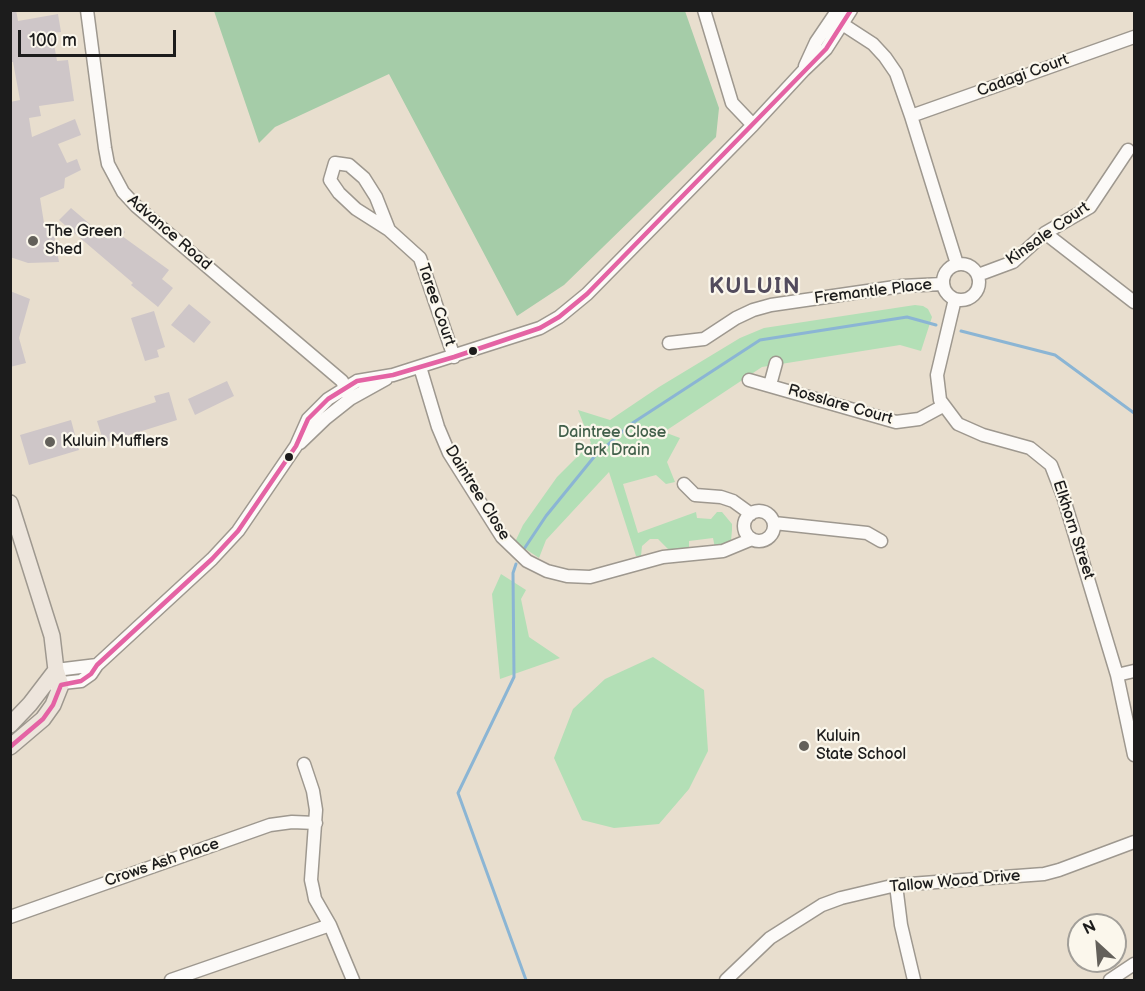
<!DOCTYPE html>
<html>
<head>
<meta charset="utf-8">
<style>
	body { margin:0 }
	#map { position:relative; width:1145px; height:991px; overflow:hidden; background:#e8dece; font-family:"Balsamiq Sans",sans-serif }
	canvas { display:block }
	.frame { position:absolute; inset:0; border:12px solid #1c1c1c; pointer-events:none }
	.north { position:absolute; left:1067px; top:913px; width:60px; height:60px; box-sizing:border-box; background:#fbf7ec; border:2px solid #a29f99; border-radius:50%; rotate:334deg; font-size:16px; font-weight:700; line-height:24px; text-align:center; color:#1c1c1c }
	.north::after { content:''; display:block; margin:auto; width:21px; height:27px; background:#63605a; clip-path:polygon(50% 0,100% 100%,50% 72%,0 100%) }
	.scale { position:absolute; left:18px; top:30px; width:158px; height:27px; box-sizing:border-box; border:3px solid #1c1c1c; border-top:0; padding-left:8px; font-size:18px; line-height:21px; white-space:nowrap; color:#1c1c1c; -webkit-text-stroke:4px #fbf7ec; paint-order:stroke }
</style>
</head>
<body>
<div id="map">
<canvas width="1145" height="991"></canvas>
<div class="frame"></div>
<div class="north">N</div>
<div class="scale">100 m</div>
</div>
<script>
const g = document.querySelector('canvas').getContext('2d');
g.lineJoin = 'round';
function fill(path, color) {
  g.fillStyle = color;
  g.fill(path, 'evenodd');
}
function toPath(rows) {
  const path = new Path2D();
  for (const r of rows) {
    if (r.length === 3) {
      path.moveTo(r[0] + r[2], r[1]);
      path.arc(r[0], r[1], r[2], 0, 2 * Math.PI);
      continue;
    }
    path.moveTo(r[0], r[1]);
    for (let i = 2; i < r.length; i += 2) path.lineTo(r[i], r[i + 1]);
  }
  return path;
}
function trace(path, color, width, dash) {
  g.strokeStyle = color;
  g.lineWidth = width;
  g.lineCap = dash ? 'butt' : 'round';
  g.setLineDash(dash || []);
  g.stroke(path);
}
function label(font, color, halo, rows, align = 'center') {
  g.font = font + ' "Balsamiq Sans",sans-serif';
  g.lineWidth = 4.5;
  g.setLineDash([]);
  g.textBaseline = 'middle';
  g.strokeStyle = halo;
  g.fillStyle = color;
  for (const [text, x, y, turn = 0] of rows) {
    g.save();
    g.translate(x, y);
    g.rotate((+turn || 0) * Math.PI / 180);
    g.textAlign = isNaN(turn) ? turn : align;
    if (halo) g.strokeText(text, 0, 0);
    g.fillText(text, 0, 0);
    g.restore();
  }
}
fill(toPath([
	[915,305,923,306,928,309,932,317,921,351,900,345,762,367,664,432,680,438,667,462,675,482,666,484,656,475,623,484,638,533,696,512,697,518,711,519,717,512,722,512,732,524,732,530,731,541,722,548,715,548,713,538,689,541,689,550,671,552,658,539,650,539,642,546,641,556,636,556,609,472,546,540,539,558,515,542,523,525,557,477,591,443,578,410,610,420,659,387,740,338,764,328],
	[501,574,526,590,521,599,529,637,560,658,500,679,492,594],
	[653,657,704,690,708,751,689,789,659,824,614,828,582,820,554,758,573,709,605,679]
]), '#b3dfb6');
fill(toPath([
	[214,11,685,11,719,108,716,137,564,285,517,316,389,74,275,127,259,143]
]), '#a5cca8');
trace(toPath([
	[961,331,1055,355,1134,413],
	[524,549,546,516,594,457,631,424,760,340,907,317,936,325],
	[516,564,513,573,514,677,458,793,526,980]
]), '#8bb5d4', 3);
fill(toPath([
	[10,10,16,10,18,21,58,14,61,32,52,33,57,61,68,60,74,101,39,106,41,116,29,118,32,137,75,119,81,135,58,144,67,163,77,159,81,170,65,178,64,188,40,198,44,223,52,223,59,262,28,263,10,257,10,102,20,100,13,62,10,62],
	[71,208,105,237,116,224,125,232,122,236,169,270,162,279,173,288,158,307,131,285,133,283,59,220],
	[10,291,30,299,19,338,26,363,10,367],
	[189,304,211,322,194,343,171,325],
	[154,311,165,347,157,350,159,357,145,361,131,318],
	[227,381,234,396,195,415,188,399],
	[169,392,177,420,104,443,97,421,156,402,154,396],
	[71,420,79,450,29,465,20,435]
]), '#cec6c8');
const minor = toPath([
	[87,10,105,148,108,164,123,192,136,206,342,381,350,399],
	[704,10,732,103,753,125],
	[833,18,873,44,885,57,896,73,911,116,957,264],
	[805,66,816,42,837,11],
	[911,116,1134,37],
	[389,230,376,197,364,178,349,165,335,163,330,180,339,193,356,209,389,230,420,258,454,357],
	[1045,233,1134,302],
	[961,282,18],
	[978,275,1013,262,1045,233,1090,207,1128,150],
	[955,299,937,375,940,400,958,424,983,435,1030,448,1051,465,1063,496,1117,675,1134,755],
	[669,343,704,339,736,318,753,310,771,305,902,286,942,284],
	[420,367,438,427,449,453,502,537,527,561,547,571,567,576,590,577,663,557,723,551,752,539],
	[749,380,896,422,919,419,943,406],
	[770,385,776,363],
	[300,443,326,418,350,399,386,379],
	[684,484,695,495,721,497,733,501,751,514],
	[759,526,15],
	[774,523,867,533,881,541],
	[56,670,97,665],
	[1117,675,1134,671],
	[53,684,81,681,91,674,97,665,212,559,238,531,296,446,308,419,328,399,357,381,393,375,540,328,559,317,587,294,753,125,804,70,826,49,851,10],
	[304,764,313,791,316,810,311,880,313,889,315,899,330,925,353,980],
	[896,885,901,925,914,980],
	[10,917,270,825,292,822,316,823],
	[171,980,330,925],
	[726,980,770,938,822,905,841,898,896,885,1044,874,1059,870,1134,842],
	[1110,980,1134,964]
]);
const major = toPath([
	[10,503,52,636,56,670,61,685,53,705,43,719,10,747],
	[10,725,30,704,56,670]
]);
trace(minor, '#9e988f', 15);
trace(major, '#9e988f', 18);
trace(minor, '#fcfaf8', 12);
trace(major, '#ede5dc', 15);
trace(toPath([
	[10,747,43,719,53,705,61,685,81,681,91,674,97,665,212,559,238,531,296,446,308,419,328,399,357,381,393,375,454,357,540,328,559,317,587,294,826,49,851,10]
]), '#e463a4', 4.5);
for (const [x, y, r, color] of [
	[33,241,6,"#63605a"],
	[473,351,5,"#1c1c1c"],
	[50,442,6,"#63605a"],
	[289,457,5,"#1c1c1c"],
	[804,746,6,"#63605a"]
]) {
  const dot = new Path2D();
  dot.arc(x, y, r, 0, 2 * Math.PI);
  g.fillStyle = color;
  g.fill(dot);
  trace(dot, '#fbf7ec', 2);
}
label('16px', '#1c1c1c', '#fbf7ec', [
	["Cadagi Court",1023,76,-20],
	["Advance Road",169,233,41],
	["Kinsale Court",1048,234,-35],
	["Fremantle Place",873,292,-7],
	["Taree Court",436,305,71],
	["Rosslare Court",840,405,16],
	["Daintree Close",477,493,58],
	["Elkhorn Street",1073,530,72],
	["Crows Ash Place",162,863,-19],
	["Tallow Wood Drive",955,882,-5]
]);
label('16px', '#1c1c1c', '#fbf7ec', [
	["The Green",45,232],
	["Shed",45,250],
	["Kuluin Mufflers",62,442],
	["Kuluin",816,737],
	["State School",816,755]
], 'left');
label('16px', '#42604b', '#fbf7ec', [
	["Daintree Close",612,433],
	["Park Drain",612,451]
]);
g.letterSpacing = '1.5px';
label('bold 22px', '#524b5d', '#fbf7ec', [
	["KULUIN",755,287]
]);
g.letterSpacing = '0px';
</script>
</body>
</html>
